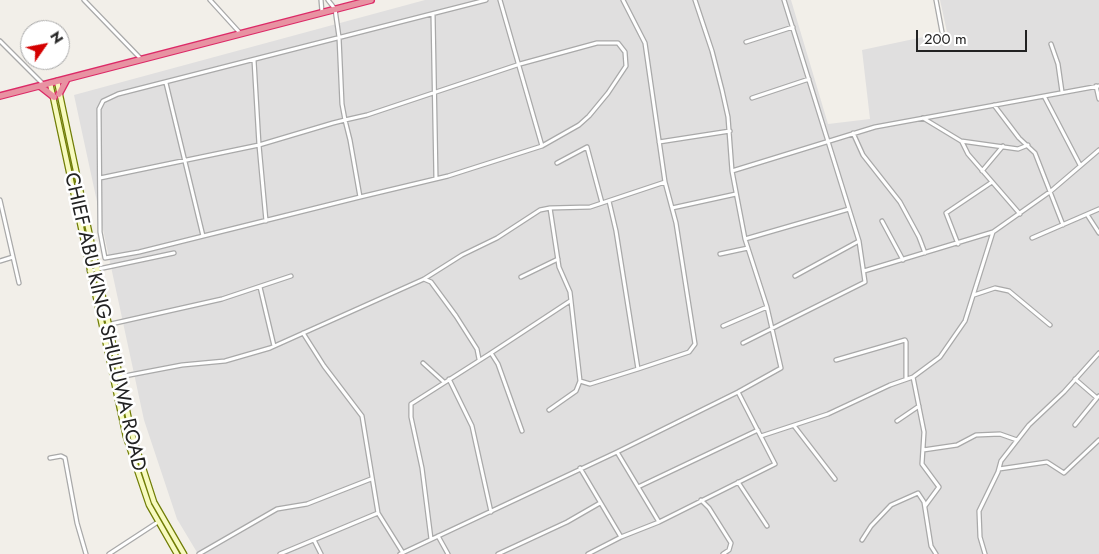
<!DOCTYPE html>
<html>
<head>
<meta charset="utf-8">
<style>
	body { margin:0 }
	#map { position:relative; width:1099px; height:554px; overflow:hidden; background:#f2efe9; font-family:Jost,sans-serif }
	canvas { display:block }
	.north { position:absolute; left:20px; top:20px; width:50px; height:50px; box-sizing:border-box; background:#fff; border:1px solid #a7a7a7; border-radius:50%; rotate:57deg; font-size:14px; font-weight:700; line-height:20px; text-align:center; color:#222 }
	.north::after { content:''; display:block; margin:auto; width:18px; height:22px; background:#d40000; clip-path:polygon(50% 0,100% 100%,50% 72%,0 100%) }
	.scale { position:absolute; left:916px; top:30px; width:111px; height:22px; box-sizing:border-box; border:2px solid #222; border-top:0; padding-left:6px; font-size:15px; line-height:18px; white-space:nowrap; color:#222; -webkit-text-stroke:4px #fff; paint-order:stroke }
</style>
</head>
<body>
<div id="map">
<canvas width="1099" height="554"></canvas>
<div class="north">N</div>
<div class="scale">200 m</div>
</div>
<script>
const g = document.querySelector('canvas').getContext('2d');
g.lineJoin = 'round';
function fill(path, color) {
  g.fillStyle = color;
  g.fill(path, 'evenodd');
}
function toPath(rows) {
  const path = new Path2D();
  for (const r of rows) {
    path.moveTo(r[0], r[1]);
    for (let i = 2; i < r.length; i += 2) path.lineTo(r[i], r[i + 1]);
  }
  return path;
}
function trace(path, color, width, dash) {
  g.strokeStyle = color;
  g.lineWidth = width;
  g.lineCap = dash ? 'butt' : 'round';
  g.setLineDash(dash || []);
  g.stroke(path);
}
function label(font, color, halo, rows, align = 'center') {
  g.font = font + ' Jost,sans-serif';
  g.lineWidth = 5;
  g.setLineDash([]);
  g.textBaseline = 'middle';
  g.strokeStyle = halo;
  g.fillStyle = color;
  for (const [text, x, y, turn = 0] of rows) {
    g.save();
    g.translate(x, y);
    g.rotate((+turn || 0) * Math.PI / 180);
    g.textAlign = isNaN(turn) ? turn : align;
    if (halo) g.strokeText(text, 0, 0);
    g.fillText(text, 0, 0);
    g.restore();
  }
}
fill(toPath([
	[425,0,791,0,828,124,870,119,862,50,947,32,940,0,1099,0,1099,554,198,554,177,519,144,420,74,95]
]), '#e0dfdf');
const street = toPath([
	[84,0,141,59],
	[210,0,240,33],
	[321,0,322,12],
	[500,0,542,146],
	[936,0,942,32],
	[433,14,436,179],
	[0,41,44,85],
	[746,42,793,27],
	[1051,44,1058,64,1062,92],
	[254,60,259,145,333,123,345,120,367,115,520,64,597,43,618,43,625,52,626,66,608,93,589,116,579,125,542,146,448,176,360,197,350,140,345,120,342,104,339,37,335,9,328,0],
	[166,83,203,236],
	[1096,86,1099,99],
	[1044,96,1080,165],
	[752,98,809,79],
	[994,105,1019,138,1035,153,1063,225],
	[923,118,961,141,1018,149,1028,145],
	[853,133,863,155,900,202,919,237,925,253],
	[659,142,730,131],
	[962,142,968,154,1020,214],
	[557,163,587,147,602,203],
	[732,171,875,127,1099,86],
	[982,171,1003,146],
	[100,178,259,145,266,221],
	[360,197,139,252,105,258,100,232,99,109,103,101,118,94,486,0],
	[0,200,19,283],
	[609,201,616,231,638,369,689,352,695,344,676,223,665,182,645,43,623,0],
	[672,208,736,194],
	[1088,216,1099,233],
	[882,221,903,260],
	[1032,238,1099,209],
	[745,239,849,209],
	[958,244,946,213,992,182],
	[720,254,748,248],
	[0,261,13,257],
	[89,271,174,253],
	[864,271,993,232,1051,191,1099,150],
	[795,276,859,241],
	[521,277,558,259],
	[424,279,431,282,456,316,477,349,479,359],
	[260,287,274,346],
	[974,295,995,288,1009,291,1050,325],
	[102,326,222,299,291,276],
	[723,326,767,307],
	[303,333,324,366,362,416,378,513,403,553],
	[743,343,865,282,859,241,784,0],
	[491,353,570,301],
	[836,360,905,340,906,342,906,379],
	[423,363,444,382],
	[913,377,924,432,922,464,939,487,925,506],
	[114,378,182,365,225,361,270,348,424,279,462,255,497,238,540,210,550,208,590,207,665,182],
	[449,379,472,426,491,512],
	[1075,379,1097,398,1099,396],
	[580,381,590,384,638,369],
	[549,410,576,391,580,381,570,292,559,267,550,208],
	[897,421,919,406],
	[1075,425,1097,398],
	[795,427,835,479],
	[761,436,828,414,890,385,913,377,940,357,965,321,993,232],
	[923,450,957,445,976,435,1000,434,1017,440],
	[617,452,659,522],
	[50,458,61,456,65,458,77,523,86,554],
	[580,468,621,537],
	[999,469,1047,462,1064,473,1099,440],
	[738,482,767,526],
	[638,487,758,430],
	[701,500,709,508,731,543,729,550,723,554],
	[438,536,448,554],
	[431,539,422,468,411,417,411,404,491,353,498,364,522,431],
	[314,540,321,554],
	[862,540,871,526,891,505,918,493,924,502,931,546,936,554],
	[109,554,158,522],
	[199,554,277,509,307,504,371,479],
	[280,554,378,513],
	[400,554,617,452,738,392,781,368,767,307,745,239,732,171,728,117,722,90,712,51,695,0],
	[498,554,567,522,600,503],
	[588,554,621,537,659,522,775,464,738,392],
	[985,554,980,537,979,511,998,472,1001,461,1029,425,1064,392,1099,353]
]);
const secondary = toPath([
	[57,81,132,434,154,502,184,554],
	[50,83,126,437,149,505,177,554]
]);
const highway = toPath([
	[40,86,54,97],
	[59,94,67,79],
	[0,96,371,0]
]);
trace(street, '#a9a9a9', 5.5);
trace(secondary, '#707d05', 7);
trace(highway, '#dc2a67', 8);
trace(street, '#fff', 3);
trace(secondary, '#f7fabf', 4.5);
trace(highway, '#e892a2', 5.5);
label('20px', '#222', '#fff', [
	["CHIEF ABU KING SHULUWA ROAD",104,322,77]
]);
</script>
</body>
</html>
